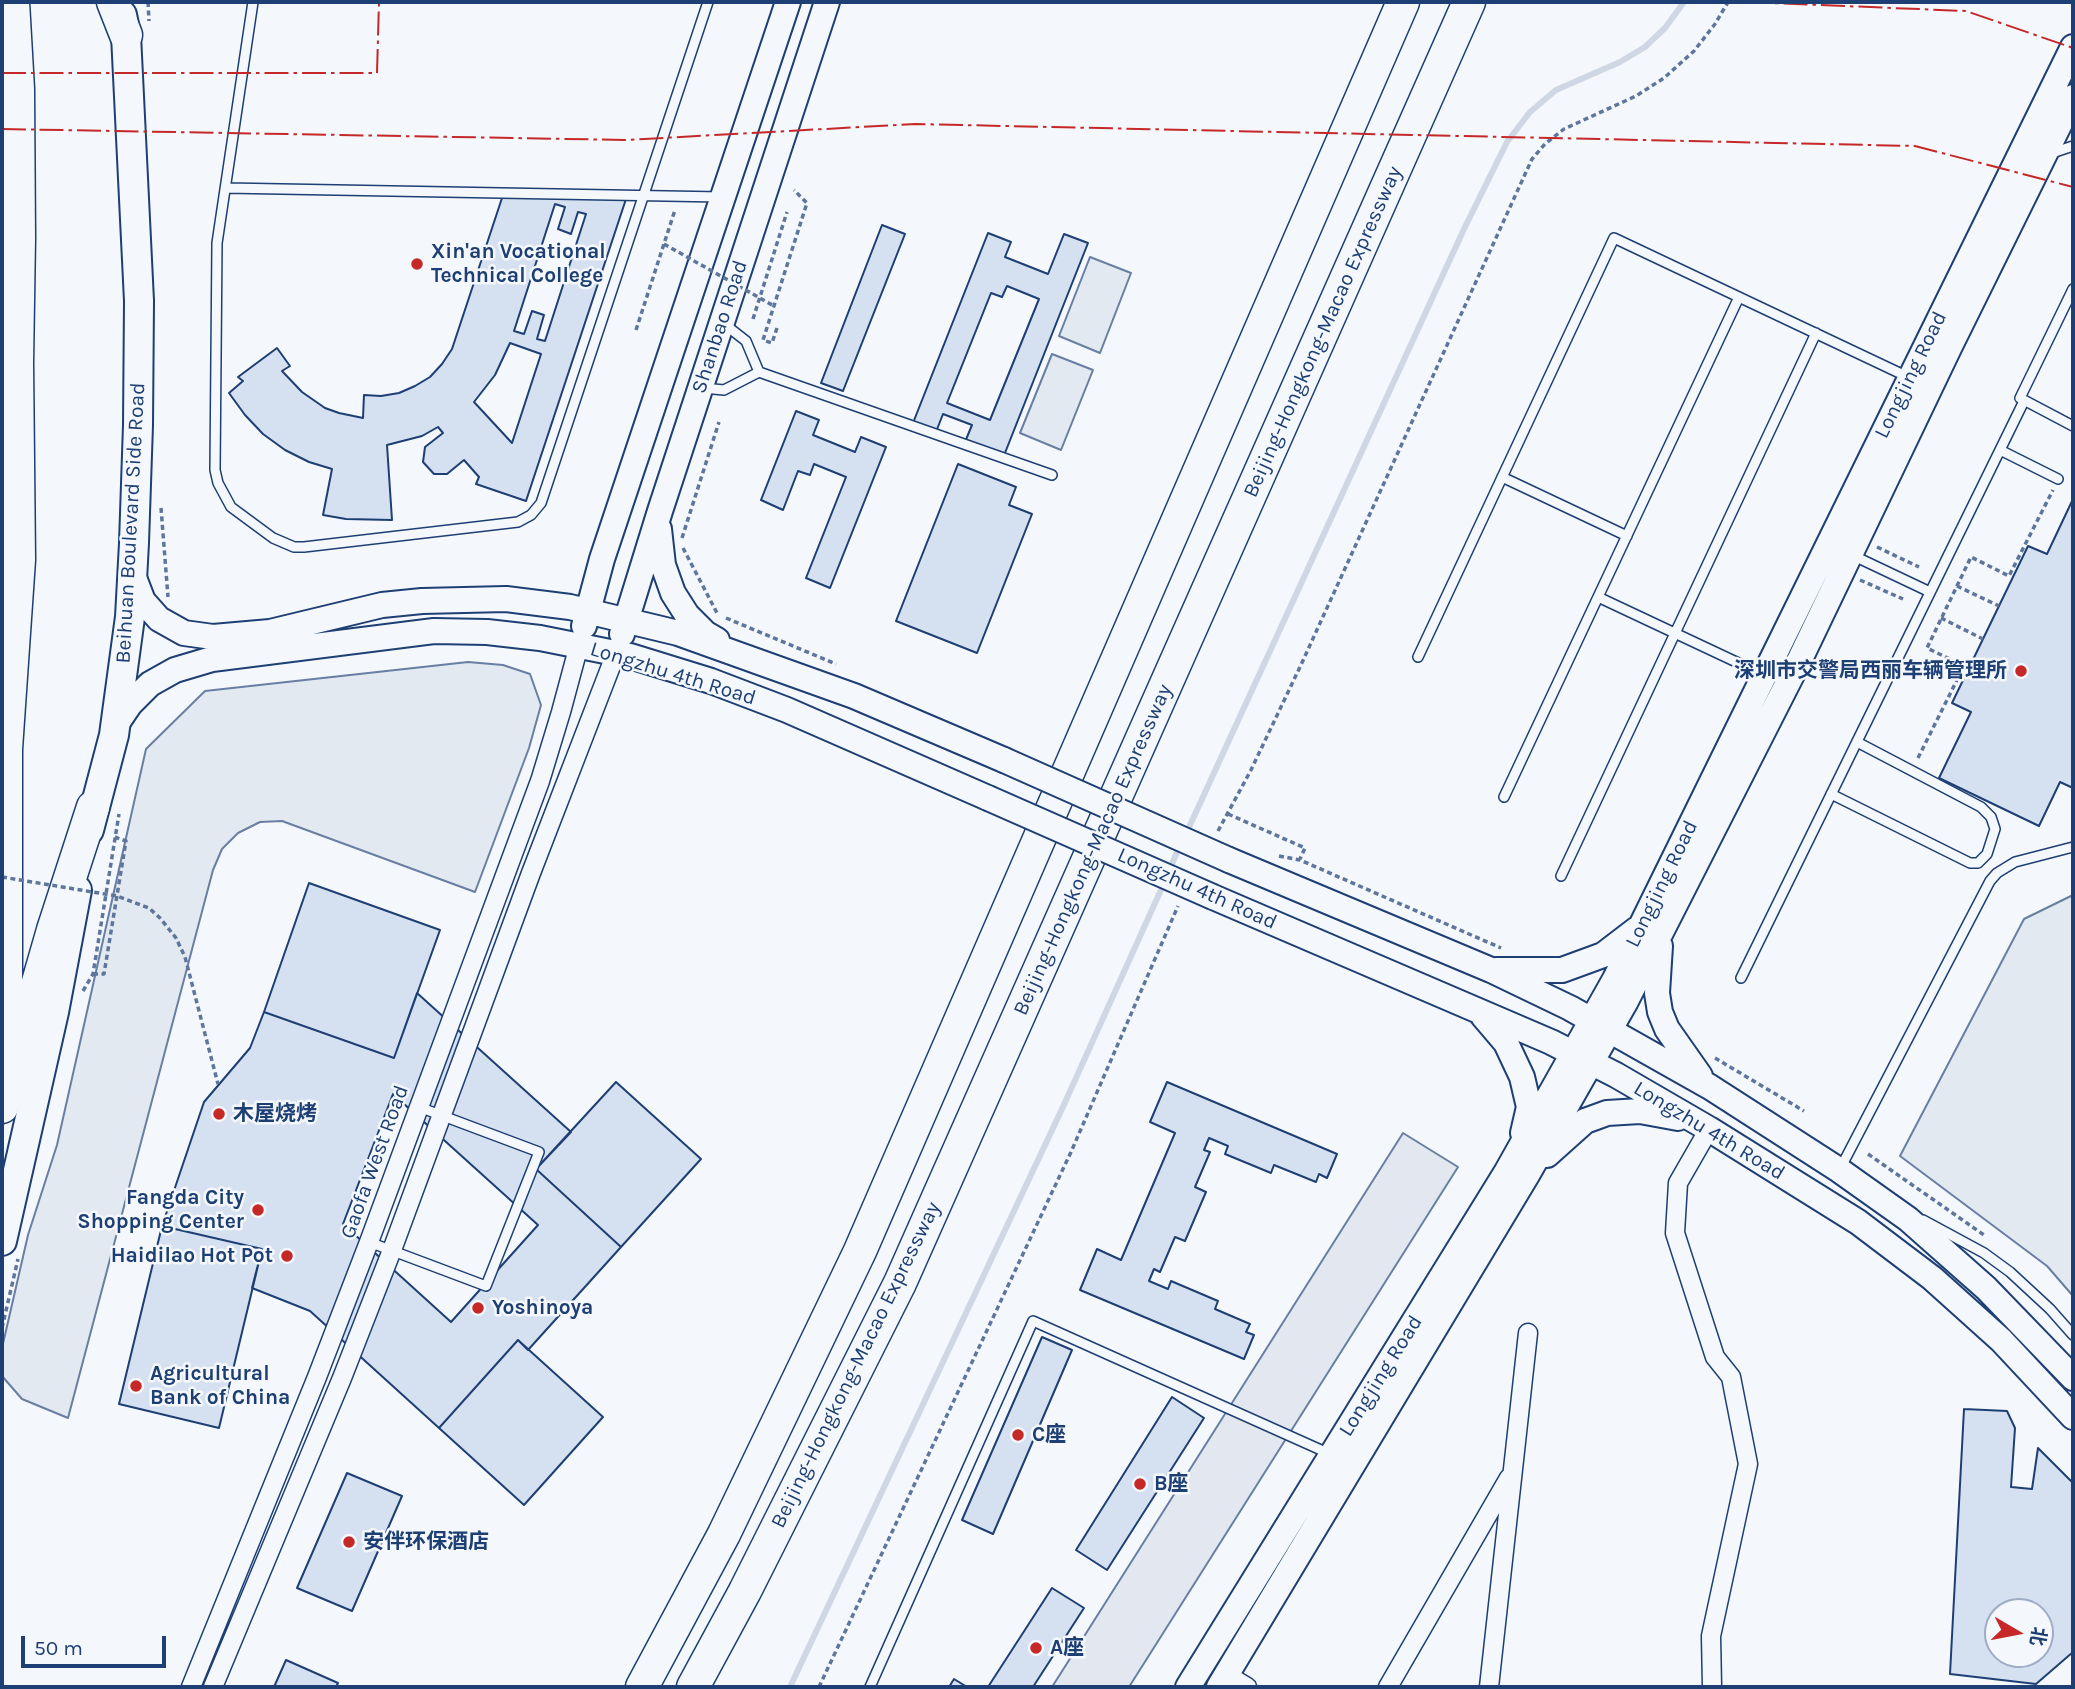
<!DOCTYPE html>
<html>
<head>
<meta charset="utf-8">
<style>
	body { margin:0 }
	#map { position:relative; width:2075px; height:1689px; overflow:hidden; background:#f4f7fb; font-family:Karla,"Noto Sans SC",sans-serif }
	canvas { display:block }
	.frame { position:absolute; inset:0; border:4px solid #1d3f73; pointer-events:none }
	.north { position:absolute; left:1984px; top:1598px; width:70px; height:70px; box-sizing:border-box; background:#f4f7fb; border:2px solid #9eadc5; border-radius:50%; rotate:100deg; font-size:19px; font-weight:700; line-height:28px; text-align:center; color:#1d3f73 }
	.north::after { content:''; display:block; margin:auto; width:24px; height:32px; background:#c62828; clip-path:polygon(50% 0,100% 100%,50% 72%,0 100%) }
	.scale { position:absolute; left:21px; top:1636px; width:145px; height:32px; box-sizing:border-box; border:4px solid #1d3f73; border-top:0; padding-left:9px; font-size:21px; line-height:24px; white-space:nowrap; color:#1d3f73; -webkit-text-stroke:5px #f4f7fb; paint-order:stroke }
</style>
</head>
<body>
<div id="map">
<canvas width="2075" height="1689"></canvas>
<div class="frame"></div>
<div class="north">北</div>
<div class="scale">50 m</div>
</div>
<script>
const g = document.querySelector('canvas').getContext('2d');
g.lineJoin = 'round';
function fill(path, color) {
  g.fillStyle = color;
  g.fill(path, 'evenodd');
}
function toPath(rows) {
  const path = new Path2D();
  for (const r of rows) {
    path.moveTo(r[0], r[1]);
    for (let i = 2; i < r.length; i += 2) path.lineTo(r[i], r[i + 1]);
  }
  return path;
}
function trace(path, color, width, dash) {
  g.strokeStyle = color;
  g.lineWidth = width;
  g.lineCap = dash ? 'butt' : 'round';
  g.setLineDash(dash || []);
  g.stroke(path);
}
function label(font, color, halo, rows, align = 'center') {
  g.font = font + ' Karla,"Noto Sans SC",sans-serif';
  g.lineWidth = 5;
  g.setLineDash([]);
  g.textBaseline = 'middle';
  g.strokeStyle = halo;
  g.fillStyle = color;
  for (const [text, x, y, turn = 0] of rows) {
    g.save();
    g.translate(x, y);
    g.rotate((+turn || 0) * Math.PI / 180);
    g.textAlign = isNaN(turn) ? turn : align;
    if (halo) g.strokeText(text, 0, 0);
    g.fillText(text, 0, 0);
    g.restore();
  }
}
const green = toPath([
	[1090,257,1131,273,1100,353,1059,336,1090,257],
	[1052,354,1093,370,1061,450,1020,433,1052,354],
	[468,662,503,665,530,674,541,705,529,748,475,892,282,821,260,822,238,833,222,849,213,870,68,1418,22,1399,2,1376,2,1348,28,1235,57,1145,146,749,205,691,468,662],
	[2073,895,2073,1296,2047,1266,1900,1156,2024,919,2073,895]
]);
fill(green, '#e3e9f0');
trace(green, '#687fa3', 2);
const parking = toPath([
	[1403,1133,1458,1167,1129,1687,1052,1687,1403,1133]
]);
fill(parking, '#e3e8f0');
trace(parking, '#687fa3', 2);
trace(toPath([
	[1185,836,1464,229,1507,142,1530,112,1556,90,1620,62,1645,47,1665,28,1684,2],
	[1169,871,1180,845],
	[790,1687,1062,1109,1165,881]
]), '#cfd7e4', 6);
const building = toPath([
	[503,195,627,196,526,501,476,484,479,477,464,460,447,474,434,474,423,462,425,447,443,433,438,427,422,436,387,445,392,520,346,519,323,515,332,469,309,462,285,450,263,434,245,415,229,393,243,381,238,377,277,348,290,366,282,371,302,392,325,408,339,413,363,418,364,395,381,396,399,393,415,386,430,377,442,364,452,349,503,195],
	[555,204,565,207,558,229,571,234,578,212,586,214,545,341,537,339,544,315,532,311,524,334,514,331,555,204],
	[510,343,541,354,512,443,474,402,495,375,510,343],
	[882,225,905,234,843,391,821,383,882,225],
	[988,233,1011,242,1005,257,1048,274,1064,234,1088,243,1003,458,965,442,972,425,943,414,936,432,913,423,988,233],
	[1007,286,1039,299,990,420,947,403,991,293,1002,297,1007,286],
	[796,411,819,420,813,435,855,452,861,437,886,447,830,588,806,578,846,477,814,464,810,475,798,471,783,510,761,500,796,411],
	[958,464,1016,487,1009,505,1032,514,977,653,896,621,958,464],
	[2073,499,2073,788,2060,782,2039,826,1939,778,1971,712,1952,703,2028,546,2047,554,2073,499],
	[309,883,440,930,394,1058,264,1012,309,883],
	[417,993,571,1132,536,1169,621,1247,528,1350,518,1340,439,1428,310,1311,252,1288,262,1249,162,1226,204,1102,250,1048,264,1012,394,1058,417,993],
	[393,1094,538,1225,451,1322,343,1224,393,1094],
	[616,1082,701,1159,621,1247,536,1169,616,1082],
	[1167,1082,1337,1154,1327,1178,1319,1174,1316,1182,1274,1165,1271,1173,1225,1154,1228,1146,1209,1138,1204,1150,1210,1152,1195,1187,1206,1192,1185,1241,1175,1237,1160,1272,1154,1269,1149,1281,1168,1289,1171,1281,1218,1301,1215,1309,1250,1324,1246,1332,1254,1335,1244,1359,1080,1290,1097,1249,1121,1260,1175,1133,1150,1122,1167,1082],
	[162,1226,262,1249,219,1428,119,1404,162,1226],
	[1042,1337,1072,1350,993,1534,962,1520,1042,1337],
	[518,1340,603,1417,524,1505,439,1428,518,1340],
	[1172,1397,1204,1418,1107,1570,1076,1550,1172,1397],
	[1964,1409,2007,1411,2015,1428,2011,1487,2032,1489,2038,1448,2073,1483,2073,1652,2036,1684,1950,1674,1964,1409],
	[1998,1612,2040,1612,2040,1654,1998,1654,1998,1612],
	[347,1473,402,1496,352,1611,297,1588,347,1473],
	[1052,1588,1084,1608,1033,1687,988,1687,1052,1588],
	[286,1660,338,1683,336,1687,274,1687,286,1660],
	[954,1679,967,1687,949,1687,954,1679]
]);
fill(building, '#d5e0f0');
trace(building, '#1d3f73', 2);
const lane = toPath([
	[253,2,217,243,215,470,218,483,231,507,273,538,294,547,304,547,518,522,531,515,541,503,708,2],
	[2049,154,2073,146],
	[226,188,721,197],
	[2073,289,2020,398,2073,426],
	[723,323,746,341,759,372,1052,475],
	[703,388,724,390,759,372],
	[2000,450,2058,479],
	[1502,477,1627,536],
	[1852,555,1930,592],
	[1598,597,1764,675],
	[1418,657,1614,238,1908,377],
	[1831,794,1970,863,1978,863,1987,854,1995,829,1991,817,1981,807,1857,742],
	[1504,797,1739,297],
	[1561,876,1816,333],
	[1741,978,2024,401],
	[1840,1169,1990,881,1997,873,2015,862,2073,847],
	[1923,1220,1984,1253,2010,1272,2050,1309,2073,1335],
	[369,1242,486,1286,539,1152,419,1107],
	[870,1687,1033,1321,1330,1454]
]);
const street = toPath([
	[1709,1129,1678,1183,1675,1233,1715,1357,1731,1377,1748,1464,1711,1636,1712,1687],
	[1227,1675,1247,1687],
	[191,1687,317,1377,369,1242,540,781,561,712,579,645],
	[213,1687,342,1378,392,1250,531,873,616,653],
	[1388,1687,1509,1478],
	[1489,1687,1528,1333]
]);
const secondary = toPath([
	[659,529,663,565,673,593,687,615,705,633,717,640],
	[133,575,143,601,159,619,184,633,213,637,270,632,382,605,422,601,506,599,570,607,678,633,854,696,1004,760],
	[584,626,602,559,788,2],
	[622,634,660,511,827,2],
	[115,726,130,704,150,684,175,670,212,659,434,631,487,632,540,638,630,656,711,681,787,710,988,798],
	[1229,860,1491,970,1570,1008,1710,1087,1839,1170,1908,1219,1986,1288,2073,1378],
	[1213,897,1551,1042,1616,1075,1709,1129,1858,1222,1932,1278,2001,1340,2073,1417],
	[1660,946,1657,993,1660,1012,1667,1029,1700,1076],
	[1496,970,1562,970,1603,955,1637,929],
	[1483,1016,1506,1043,1522,1077,1529,1107,1523,1133],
	[1547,1155,1585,1121,1607,1113,1640,1111,1678,1118],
	[1188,1687,1507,1171,1615,979,2073,47],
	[1219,1687,1527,1175,1626,1001,1801,657,1949,348,2073,97]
]);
const primary = toPath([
	[89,830,114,735,130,617,134,543,138,425,139,301,126,35,122,15],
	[2,1241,54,1012,77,890]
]);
const highway = toPath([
	[13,2,18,89,19,238,17,363,15,384],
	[113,2,126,35],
	[2,1050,6,993,6,749,19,560,17,363],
	[2,1107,53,930,93,807],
	[642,1687,724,1534,860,1251,1403,2],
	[693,1687,745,1591,900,1283,1469,2]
]);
trace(lane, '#1d3f73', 12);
trace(street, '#1d3f73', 21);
trace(secondary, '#1d3f73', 28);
trace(primary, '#1d3f73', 32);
trace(highway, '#1d3f73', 35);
trace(toPath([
	[148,2,149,21],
	[753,319,787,212],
	[777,328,772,343,763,340,807,203,794,190],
	[636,330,675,210],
	[161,508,168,597],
	[682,538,719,422],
	[1877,547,1919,567],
	[683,548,717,613],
	[1860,580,1903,599],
	[1957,586,1999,606],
	[726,618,836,664],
	[1941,618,1983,639],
	[1918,758,1964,666,1927,648,1971,557,2009,576,2053,490],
	[1228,814,1305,848,1300,859],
	[1218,831,1251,770,1300,667,1532,159,1545,144,1564,129,1636,96,1664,78,1694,51,1715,24,1728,2],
	[1279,856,1300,860,1501,948],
	[93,974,104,974,126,841,115,837],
	[83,991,93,974,119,814],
	[1715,1058,1804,1111],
	[1868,1154,1984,1235],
	[2,1328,18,1259],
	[819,1687,1071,1152,1178,906]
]), '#5e769c', 3.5, [5, 3.5]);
trace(lane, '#f4f7fb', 9);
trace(street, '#f4f7fb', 18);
trace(secondary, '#f4f7fb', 24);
trace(primary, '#f4f7fb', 28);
trace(highway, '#f4f7fb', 32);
const secondaryBridge = toPath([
	[1004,760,1229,860],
	[988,798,1213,897]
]);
trace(secondaryBridge, '#1d3f73', 28, []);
trace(toPath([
	[664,244,774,306],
	[2,877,117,896,149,908,160,918,176,938,185,957,218,1084]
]), '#5e769c', 3.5, [5, 3.5]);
trace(secondaryBridge, '#f4f7fb', 24);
trace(toPath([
	[1746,2,1966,11,2073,48],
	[2,73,377,73,379,2],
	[2,129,625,140,915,124,1915,146,2073,187]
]), '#c62828', 2, [24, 5, 3.5, 5]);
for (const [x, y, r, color] of [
	[417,264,7,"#c62828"],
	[2021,671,7,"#c62828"],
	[219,1114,7,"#c62828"],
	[258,1210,7,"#c62828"],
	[287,1256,7,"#c62828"],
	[478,1308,7,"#c62828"],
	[136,1386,7,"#c62828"],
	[1018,1435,7,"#c62828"],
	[1140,1484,7,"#c62828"],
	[349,1542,7,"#c62828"],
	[1036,1648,7,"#c62828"]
]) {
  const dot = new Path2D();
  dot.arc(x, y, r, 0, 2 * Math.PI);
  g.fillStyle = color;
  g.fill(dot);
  trace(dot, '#f4f7fb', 2.5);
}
label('bold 21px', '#1d3f73', '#f4f7fb', [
	["Xin'an Vocational",431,252],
	["Technical College",431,276],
	["深圳市交警局西丽车辆管理所",2007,671,"right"],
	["木屋烧烤",233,1114],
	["Fangda City",244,1198,"right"],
	["Shopping Center",244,1222,"right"],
	["Haidilao Hot Pot",273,1256,"right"],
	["Yoshinoya",492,1308],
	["Agricultural",150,1374],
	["Bank of China",150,1398],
	["C座",1032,1435],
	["B座",1154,1484],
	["安伴环保酒店",363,1542],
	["A座",1050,1648]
], 'left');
label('21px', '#1d3f73', '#f4f7fb', [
	["Shanbao Road",720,327,-72],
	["Beijing-Hongkong-Macao Expressway",1323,332,-66],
	["Longjing Road",1911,375,-64],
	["Beihuan Boulevard Side Road",131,523,-87],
	["Longzhu 4th Road",673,674,17],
	["Beijing-Hongkong-Macao Expressway",1093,850,-66],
	["Longjing Road",1662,884,-64],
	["Longzhu 4th Road",1197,889,24],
	["Longzhu 4th Road",1709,1131,31],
	["Gaofa West Road",375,1162,-70],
	["Beijing-Hongkong-Macao Expressway",856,1365,-64],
	["Longjing Road",1381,1376,-58]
]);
</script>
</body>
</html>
